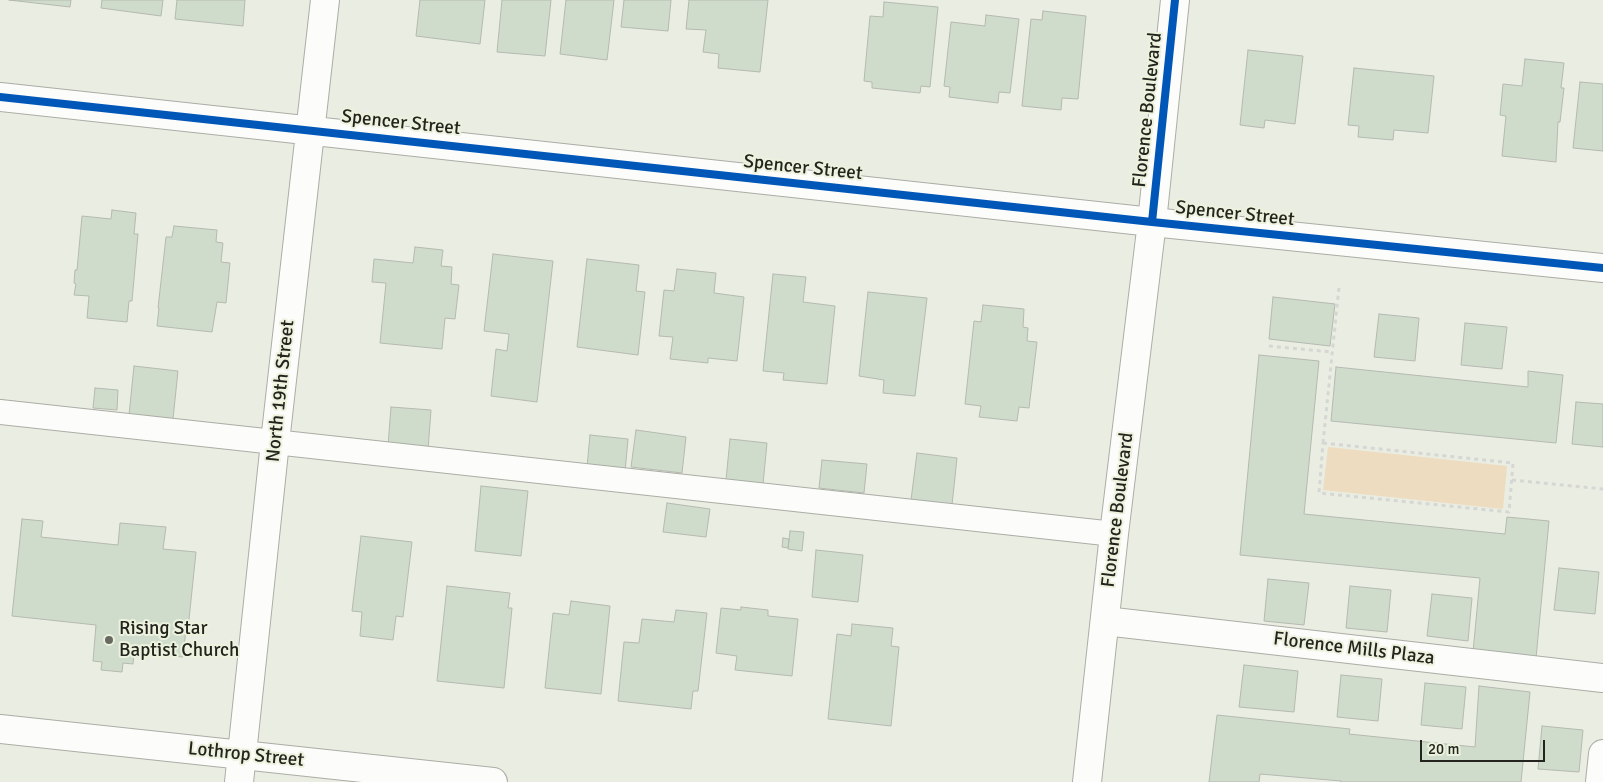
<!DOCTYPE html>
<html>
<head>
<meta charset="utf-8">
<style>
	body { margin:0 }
	#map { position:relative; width:1603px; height:782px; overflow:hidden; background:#eaede2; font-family:Signika,sans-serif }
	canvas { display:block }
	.scale { position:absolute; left:1420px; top:740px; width:125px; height:22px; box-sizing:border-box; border:2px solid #22241d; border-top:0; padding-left:6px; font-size:15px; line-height:18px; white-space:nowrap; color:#22241d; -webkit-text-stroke:4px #ecf2dd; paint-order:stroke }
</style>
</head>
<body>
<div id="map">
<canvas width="1603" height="782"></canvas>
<div class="scale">20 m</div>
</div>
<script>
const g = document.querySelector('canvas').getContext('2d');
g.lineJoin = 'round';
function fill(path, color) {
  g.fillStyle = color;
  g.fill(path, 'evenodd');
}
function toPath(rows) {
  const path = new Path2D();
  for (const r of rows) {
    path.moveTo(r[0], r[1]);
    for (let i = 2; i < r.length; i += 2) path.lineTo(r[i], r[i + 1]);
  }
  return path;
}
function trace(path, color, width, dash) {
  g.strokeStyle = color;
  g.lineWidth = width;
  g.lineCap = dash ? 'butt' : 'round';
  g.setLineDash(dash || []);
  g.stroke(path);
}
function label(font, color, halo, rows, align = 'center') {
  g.font = font + ' Signika,sans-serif';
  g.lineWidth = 4;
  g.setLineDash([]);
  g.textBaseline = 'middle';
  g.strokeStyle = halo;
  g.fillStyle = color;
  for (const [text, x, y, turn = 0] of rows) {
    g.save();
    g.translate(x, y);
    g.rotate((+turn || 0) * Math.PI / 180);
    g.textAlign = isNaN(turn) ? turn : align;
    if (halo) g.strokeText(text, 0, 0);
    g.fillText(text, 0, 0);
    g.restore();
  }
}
fill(toPath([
	[1328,447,1507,466,1503,509,1323,490]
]), '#eedcc0');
const building = toPath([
	[9,0,71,0,70,7,9,0],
	[102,0,163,0,161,16,101,8,102,0],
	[177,0,245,0,243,26,175,19,177,0],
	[420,0,485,0,480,44,416,36,420,0],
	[502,0,551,0,545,56,497,52,502,0],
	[566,0,614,0,607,60,560,54,566,0],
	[624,0,671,0,668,31,621,27,624,0],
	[689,0,768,0,760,72,718,68,719,54,703,52,706,30,686,29,689,0],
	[884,2,938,7,930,87,921,86,920,93,872,88,872,82,864,81,870,16,883,17,884,2],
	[1043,11,1086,16,1078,99,1062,98,1061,110,1022,106,1031,19,1042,20,1043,11],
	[986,15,1019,19,1010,93,999,92,998,103,949,97,950,87,944,86,951,22,985,26,986,15],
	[1248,50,1303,56,1295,124,1265,120,1264,128,1240,125,1248,50],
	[1525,59,1564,63,1561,88,1564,88,1560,122,1558,122,1556,162,1502,156,1506,116,1500,115,1503,84,1522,86,1525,59],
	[1354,68,1434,76,1428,133,1394,130,1393,140,1358,137,1359,126,1348,125,1354,68],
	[1580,82,1603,84,1603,151,1573,148,1580,82],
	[112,210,136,213,134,234,138,234,132,301,129,301,127,322,87,318,89,296,74,295,76,284,74,283,75,270,77,270,82,216,111,219,112,210],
	[174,226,217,230,216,242,223,243,221,262,230,263,226,303,217,302,212,332,157,326,159,308,158,308,166,237,172,237,174,226],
	[415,247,443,250,441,266,452,267,451,284,459,285,455,319,445,318,442,349,380,343,386,283,372,282,374,259,413,263,415,247],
	[493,254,553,261,537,402,491,396,496,349,507,351,509,334,484,331,493,254],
	[587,259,639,265,636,291,645,292,638,355,577,347,587,259],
	[677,269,716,273,714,293,744,297,737,361,708,358,708,363,670,359,673,337,659,336,664,290,674,291,677,269],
	[773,274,806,277,803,302,835,306,827,384,783,380,784,373,763,371,773,274],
	[868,292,927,298,915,396,883,393,884,380,859,376,868,292],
	[1273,297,1335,304,1330,346,1269,339,1273,297],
	[983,305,1024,309,1023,327,1028,328,1027,341,1037,342,1029,408,1019,407,1017,421,979,417,981,406,965,404,974,321,981,322,983,305],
	[1379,314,1419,318,1415,361,1374,357,1379,314],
	[1465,323,1507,327,1502,369,1461,365,1465,323],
	[1259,355,1319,361,1304,514,1505,534,1507,517,1549,521,1536,658,1473,652,1480,578,1240,555,1259,355],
	[134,366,178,371,173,419,129,415,134,366],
	[1336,367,1528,387,1528,371,1563,375,1556,443,1331,421,1336,367],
	[95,388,118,390,117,410,93,408,95,388],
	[1576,402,1603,404,1603,447,1572,444,1576,402],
	[391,407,431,410,428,450,388,446,391,407],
	[636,430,686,437,682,473,631,467,636,430],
	[590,435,628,439,625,472,587,467,590,435],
	[730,439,767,443,763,484,726,480,730,439],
	[917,453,957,458,952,505,911,500,917,453],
	[822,460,867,464,864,493,819,488,822,460],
	[481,486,528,491,521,556,475,551,481,486],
	[667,503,710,509,706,537,663,532,667,503],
	[22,519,43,521,41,537,118,545,120,523,166,527,163,549,196,552,188,629,186,629,183,657,134,652,133,664,123,663,122,672,101,670,102,662,93,661,96,625,12,616,22,519],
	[790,531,804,532,802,551,788,549,790,531],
	[361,536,412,542,403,617,396,616,393,640,360,636,362,612,352,611,361,536],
	[783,538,789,539,788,548,782,547,783,538],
	[816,550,863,555,858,602,812,597,816,550],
	[1559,568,1599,572,1595,614,1554,610,1559,568],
	[1268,579,1309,583,1304,625,1264,621,1268,579],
	[447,586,510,593,508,608,512,608,504,688,437,681,447,586],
	[1350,586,1391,590,1387,632,1346,628,1350,586],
	[1432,594,1472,598,1468,641,1427,636,1432,594],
	[571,601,610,606,601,694,545,688,553,613,569,615,571,601],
	[741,607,768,610,768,616,798,619,792,676,735,670,737,656,716,653,721,608,741,610,741,607],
	[676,610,707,613,698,691,693,691,691,709,618,701,624,642,639,643,642,619,674,622,676,610],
	[852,624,893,628,891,646,899,647,891,726,828,719,837,634,851,636,852,624],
	[1244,665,1298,671,1294,712,1239,707,1244,665],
	[1341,675,1382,679,1378,721,1337,717,1341,675],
	[1425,683,1466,687,1462,729,1421,725,1425,683],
	[1479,686,1530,692,1521,782,1340,782,1341,781,1260,774,1259,782,1209,782,1217,715,1350,729,1349,734,1475,747,1479,686],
	[1542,726,1583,730,1579,772,1538,769,1542,726]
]);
fill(building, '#cfdccb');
trace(building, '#b5b9b1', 1);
const service = toPath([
	[0,412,1114,534]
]);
const minor = toPath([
	[0,97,1152,222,1603,268],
	[1105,621,1603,678],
	[0,729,493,782],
	[239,782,275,442,325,0],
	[1600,782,1603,754]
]);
const tertiary = toPath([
	[1087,782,1114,534,1152,222,1175,0]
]);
trace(service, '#abada5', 26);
trace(minor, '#abada5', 30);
trace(tertiary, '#abada5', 30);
trace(toPath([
	[1269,346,1332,352],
	[1323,443,1513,463,1509,512,1319,493,1323,443],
	[1323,443,1339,287],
	[1512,480,1603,489]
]), '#d6d7d4', 3, [4, 4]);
trace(service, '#fcfcfb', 24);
trace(minor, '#fcfcfb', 28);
trace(tertiary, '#fcfcfb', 28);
trace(toPath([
	[0,97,1152,222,1603,268],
	[1152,222,1175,0]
]), '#0057b8', 8);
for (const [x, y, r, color] of [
	[109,640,5,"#686a62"]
]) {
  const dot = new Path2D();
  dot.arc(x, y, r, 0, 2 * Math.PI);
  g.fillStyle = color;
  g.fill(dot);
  trace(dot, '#ecf2dd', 2);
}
label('19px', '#22241d', '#ecf2dd', [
	["Florence Boulevard",1148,110,-84],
	["Spencer Street",401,123,6],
	["Spencer Street",803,168,6],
	["Spencer Street",1235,214,6],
	["North 19th Street",281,391,-84],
	["Florence Boulevard",1118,510,-83],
	["Florence Mills Plaza",1354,649,7],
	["Lothrop Street",246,755,6]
]);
label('19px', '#22241d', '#ecf2dd', [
	["Rising Star",119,629],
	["Baptist Church",119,651]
], 'left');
</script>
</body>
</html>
